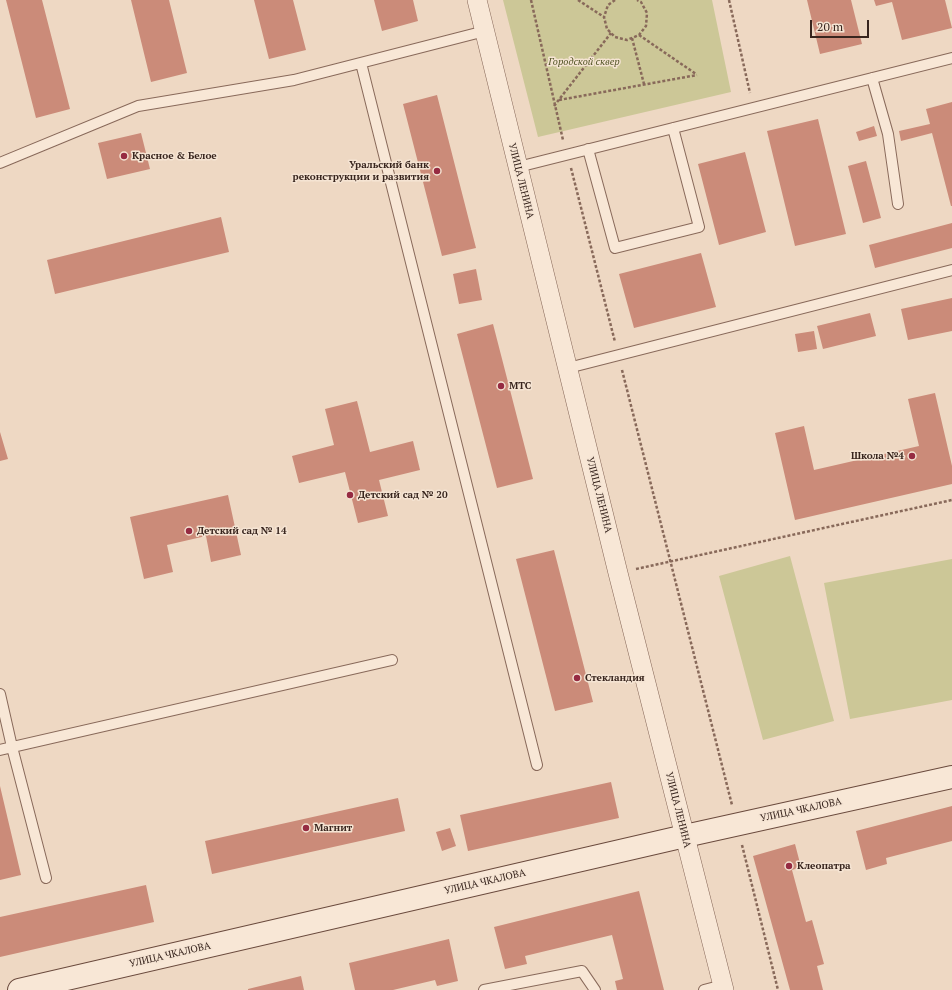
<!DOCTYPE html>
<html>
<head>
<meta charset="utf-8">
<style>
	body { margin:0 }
	#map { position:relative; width:952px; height:990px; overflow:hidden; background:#eed8c3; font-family:"PT Serif",serif }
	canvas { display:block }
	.scale { position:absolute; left:810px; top:20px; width:59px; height:18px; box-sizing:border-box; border:2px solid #38251e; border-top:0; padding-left:5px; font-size:12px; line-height:14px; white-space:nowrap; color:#38251e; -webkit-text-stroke:3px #f5e4d3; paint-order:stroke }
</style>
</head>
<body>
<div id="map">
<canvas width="952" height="990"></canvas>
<div class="scale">20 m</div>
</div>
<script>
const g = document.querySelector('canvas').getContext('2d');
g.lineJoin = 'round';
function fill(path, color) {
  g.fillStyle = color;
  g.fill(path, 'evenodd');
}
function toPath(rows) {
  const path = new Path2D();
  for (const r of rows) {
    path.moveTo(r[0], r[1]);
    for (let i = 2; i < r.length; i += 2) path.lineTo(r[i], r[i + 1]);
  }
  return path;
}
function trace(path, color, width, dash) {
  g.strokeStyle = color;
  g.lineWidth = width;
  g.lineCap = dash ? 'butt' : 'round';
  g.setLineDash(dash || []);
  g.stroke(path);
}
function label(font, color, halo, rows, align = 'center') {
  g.font = font + ' "PT Serif",serif';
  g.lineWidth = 3;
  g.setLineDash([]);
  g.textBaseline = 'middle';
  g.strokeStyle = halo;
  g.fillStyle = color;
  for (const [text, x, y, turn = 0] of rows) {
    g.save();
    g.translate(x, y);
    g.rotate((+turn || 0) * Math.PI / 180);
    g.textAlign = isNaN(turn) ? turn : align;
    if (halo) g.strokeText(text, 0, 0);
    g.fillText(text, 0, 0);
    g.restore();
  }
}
fill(toPath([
	[503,0,712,0,731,92,538,137],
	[790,556,834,721,763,740,719,576],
	[952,559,952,700,850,719,824,583]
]), '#ccc797');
fill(toPath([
	[6,0,42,0,70,109,36,118],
	[131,0,169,0,187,73,151,82],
	[254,0,293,0,306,50,269,59],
	[374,0,413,0,418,21,382,31],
	[807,0,851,0,862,44,820,54],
	[874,0,945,0,952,28,902,40,892,2,876,6],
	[437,95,476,248,442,256,403,104],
	[952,102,952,206,951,206,932,133,901,141,899,131,930,124,926,109],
	[818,119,846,234,795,246,767,131],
	[874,126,877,136,859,141,856,132],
	[141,133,150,169,107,179,98,143],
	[745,152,766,232,719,245,698,164],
	[866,161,881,218,863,223,848,166],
	[221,217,229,252,55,294,47,260],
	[952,223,952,248,875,268,869,245],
	[701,253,716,307,634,328,619,274],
	[476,269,482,300,459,304,453,274],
	[952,298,952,331,908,340,901,309],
	[870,313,876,336,823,349,817,326],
	[493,324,533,479,497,488,457,334],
	[814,331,817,349,798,352,795,334],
	[935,393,952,466,952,484,795,520,775,433,804,426,814,470,919,446,908,399],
	[357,401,370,452,413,441,420,470,379,480,388,516,358,523,345,472,299,483,292,456,334,445,325,409],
	[0,432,8,459,0,461],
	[228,495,241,555,211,562,206,536,167,545,173,572,144,579,130,517],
	[554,550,593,702,555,711,516,559],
	[611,782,619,818,468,851,460,815],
	[0,786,21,875,0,880],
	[398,798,405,831,212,874,205,841],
	[952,806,952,841,886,858,887,864,866,870,856,831],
	[450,828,456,846,442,851,436,832],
	[795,844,801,867,792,870,806,922,812,920,824,964,817,966,823,990,790,990,753,856],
	[146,885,154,922,0,957,0,917],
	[639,891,664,990,617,990,615,981,623,979,612,935,525,956,527,964,505,969,494,927],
	[449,939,458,981,437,986,435,980,393,990,355,990,349,963],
	[301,976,304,990,248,990,248,989]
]), '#cb8b79');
const service = toPath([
	[361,63,537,765],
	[872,78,888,134,898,204],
	[588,149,615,248,699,227,673,128],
	[0,163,138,106,294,80,485,31],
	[518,167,952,58],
	[568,368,952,270],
	[0,694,12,747,46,878],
	[0,750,392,660],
	[484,990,582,971,595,990],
	[704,990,723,985]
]);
const minor = toPath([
	[477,0,618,573,724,990]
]);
const secondary = toPath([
	[19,990,685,836,952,777]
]);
trace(service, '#88695a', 12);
trace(minor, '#88695a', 20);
trace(secondary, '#6a4a3d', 24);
trace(toPath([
	[531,0,563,140],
	[578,0,604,17],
	[615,0,608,5,604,17,607,29,615,37,627,40,639,35,646,26,647,13,641,2,637,0],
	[729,0,750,93],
	[639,35,696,74],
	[632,38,644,84],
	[559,100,697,75],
	[554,106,611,33],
	[571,168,615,342],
	[622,370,732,805],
	[636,569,952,500],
	[742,845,778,990]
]), '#88695a', 2.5, [3, 2]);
trace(service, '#f8e7d6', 10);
trace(minor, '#f8e7d6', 19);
trace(secondary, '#f8e7d6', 22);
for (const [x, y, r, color] of [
	[124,156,4,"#962b42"],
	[437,171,4,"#962b42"],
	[501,386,4,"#962b42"],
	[912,456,4,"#962b42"],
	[350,495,4,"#962b42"],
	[189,531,4,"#962b42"],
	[577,678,4,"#962b42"],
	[306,828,4,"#962b42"],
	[789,866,4,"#962b42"]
]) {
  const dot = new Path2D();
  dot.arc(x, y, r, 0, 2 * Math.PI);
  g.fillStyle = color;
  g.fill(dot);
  trace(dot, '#f5e4d3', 1.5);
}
label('italic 10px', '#525425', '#f5e4d3', [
	["Городской сквер",584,62]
]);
label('bold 10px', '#38251e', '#f5e4d3', [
	["Красное & Белое",132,156],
	["Уральский банк",429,165,"right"],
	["реконструкции и развития",429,177,"right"],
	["МТС",509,386],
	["Школа №4",904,456,"right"],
	["Детский сад № 20",358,495],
	["Детский сад № 14",197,531],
	["Стекландия",585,678],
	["Магнит",314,828],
	["Клеопатра",797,866]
], 'left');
label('10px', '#38251e', '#f5e4d3', [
	["УЛИЦА ЛЕНИНА",521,181,76],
	["УЛИЦА ЛЕНИНА",599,495,76],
	["УЛИЦА ЛЕНИНА",678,810,76],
	["УЛИЦА ЧКАЛОВА",801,810,-12],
	["УЛИЦА ЧКАЛОВА",485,882,-13],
	["УЛИЦА ЧКАЛОВА",170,955,-13]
]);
</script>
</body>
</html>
